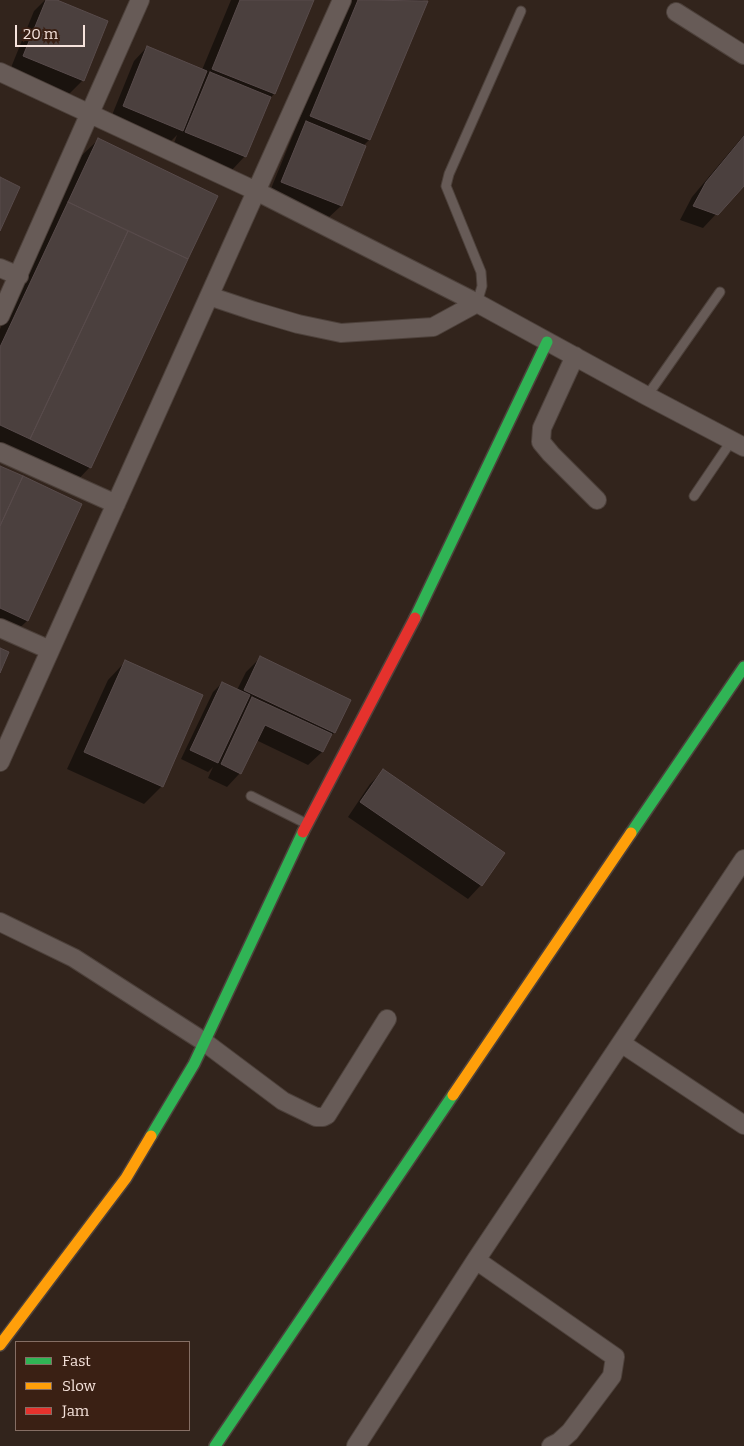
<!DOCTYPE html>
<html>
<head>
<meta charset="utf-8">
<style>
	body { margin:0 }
	#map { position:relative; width:744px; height:1446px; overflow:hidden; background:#32241c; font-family:Bitter,serif }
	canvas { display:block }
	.legend { position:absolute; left:15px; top:1341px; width:175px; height:90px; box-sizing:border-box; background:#3a2014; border:1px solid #856e64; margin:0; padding:6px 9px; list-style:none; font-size:15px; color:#f6e3dc }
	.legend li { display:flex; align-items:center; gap:10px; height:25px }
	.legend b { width:25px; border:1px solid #856e64 }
	.scale { position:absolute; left:15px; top:25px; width:70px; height:22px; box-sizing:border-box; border:2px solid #f6e3dc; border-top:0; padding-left:6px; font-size:15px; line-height:18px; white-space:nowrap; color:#f6e3dc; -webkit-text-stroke:4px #3a2014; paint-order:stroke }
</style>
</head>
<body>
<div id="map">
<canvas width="744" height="1446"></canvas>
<ul class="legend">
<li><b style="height:6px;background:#30b455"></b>Fast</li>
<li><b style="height:6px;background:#ff9f0a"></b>Slow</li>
<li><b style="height:6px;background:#e5322d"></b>Jam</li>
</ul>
<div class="scale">20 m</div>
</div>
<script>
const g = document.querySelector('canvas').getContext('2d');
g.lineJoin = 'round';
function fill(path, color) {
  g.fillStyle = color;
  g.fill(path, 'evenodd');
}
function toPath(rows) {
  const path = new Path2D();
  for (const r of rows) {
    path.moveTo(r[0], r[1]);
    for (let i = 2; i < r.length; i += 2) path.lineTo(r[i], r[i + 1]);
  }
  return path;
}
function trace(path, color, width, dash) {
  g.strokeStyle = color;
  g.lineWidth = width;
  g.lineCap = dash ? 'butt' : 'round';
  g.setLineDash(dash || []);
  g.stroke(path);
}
fill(toPath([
	[45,0,54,0,83,80,69,94,10,70,34,11],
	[231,0,312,0,274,94,268,100,245,156,232,170,173,146,177,135,168,144,110,120,134,61,147,47,202,70],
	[348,0,422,0,426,2,369,140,363,146,365,147,341,206,327,219,268,196],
	[744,135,744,184,703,228,680,220,692,197],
	[98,140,217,196,90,467,73,485,0,451,0,329,80,157],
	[0,467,27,621,9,638,0,634],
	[260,658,349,700,334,733,329,737,322,752,308,765,256,740,240,773,227,787,208,778,213,767,208,772,181,759,213,692,222,683,237,690,246,672],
	[125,662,162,786,144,804,67,769,108,680],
	[383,771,481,885,468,899,348,817,370,784]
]), '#0007');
const building = toPath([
	[46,0,57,0,108,21,84,81,23,56,46,0],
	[240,0,314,0,275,94,212,69,240,0],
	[358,0,428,1,370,140,310,116,358,0],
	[147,46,207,71,183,131,123,106,147,46],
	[210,72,271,97,246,157,185,132,210,72],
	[306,121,366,146,342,206,281,182,306,121],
	[744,136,744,186,718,215,693,206,706,182,744,136],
	[98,138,218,196,188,259,68,202,98,138],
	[0,177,20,187,0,231,0,177],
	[68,202,128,231,30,439,0,425,0,347,68,202],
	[128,231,188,259,91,468,30,439,128,231],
	[0,466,23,476,0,526,0,466],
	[23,476,82,504,28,621,0,608,0,526,23,476],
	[0,648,9,652,0,673,0,648],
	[260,656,351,700,335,733,244,690,260,656],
	[125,660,203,695,163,787,84,752,125,660],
	[222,682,250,695,218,763,190,750,222,682],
	[252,697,332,734,323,752,265,725,241,774,221,764,252,697],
	[383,769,505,853,482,886,360,802,383,769]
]);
fill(building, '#4b403e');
trace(building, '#584b4b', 1);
const lane = toPath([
	[477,303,482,286,481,272,446,186,449,174,521,11],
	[647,396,720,292],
	[694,496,732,440],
	[251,796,305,823]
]);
const street = toPath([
	[676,12,744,55],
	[0,72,256,191,477,303,647,396,744,447],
	[0,268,19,276],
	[209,296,254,311,298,324,341,333,433,327,477,303],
	[0,316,140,0],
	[575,356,542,428,541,442,551,454,597,500],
	[0,452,116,504],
	[0,628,50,650],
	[0,762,342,0],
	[0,922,74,958,203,1041,283,1101,316,1117,323,1117,327,1115,387,1019],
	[621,1043,744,1125],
	[476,1260,615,1357,612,1376,570,1432,559,1442,551,1446],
	[356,1446,476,1260,744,859]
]);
const fast = toPath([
	[415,618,547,342],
	[631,833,744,667],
	[151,1136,194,1064,303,832],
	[215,1446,453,1095]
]);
const slow = toPath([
	[453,1095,631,833],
	[0,1345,126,1178,151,1136]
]);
const jam = toPath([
	[303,832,415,618]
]);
trace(lane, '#4d413b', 11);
trace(street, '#4d413b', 20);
trace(fast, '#4d413b', 14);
trace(slow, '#4d413b', 14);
trace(jam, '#4d413b', 14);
trace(lane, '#675b57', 9);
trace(street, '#675b57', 18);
trace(fast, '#30b455', 11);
trace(slow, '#ff9f0a', 11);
trace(jam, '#e5322d', 11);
</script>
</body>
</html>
